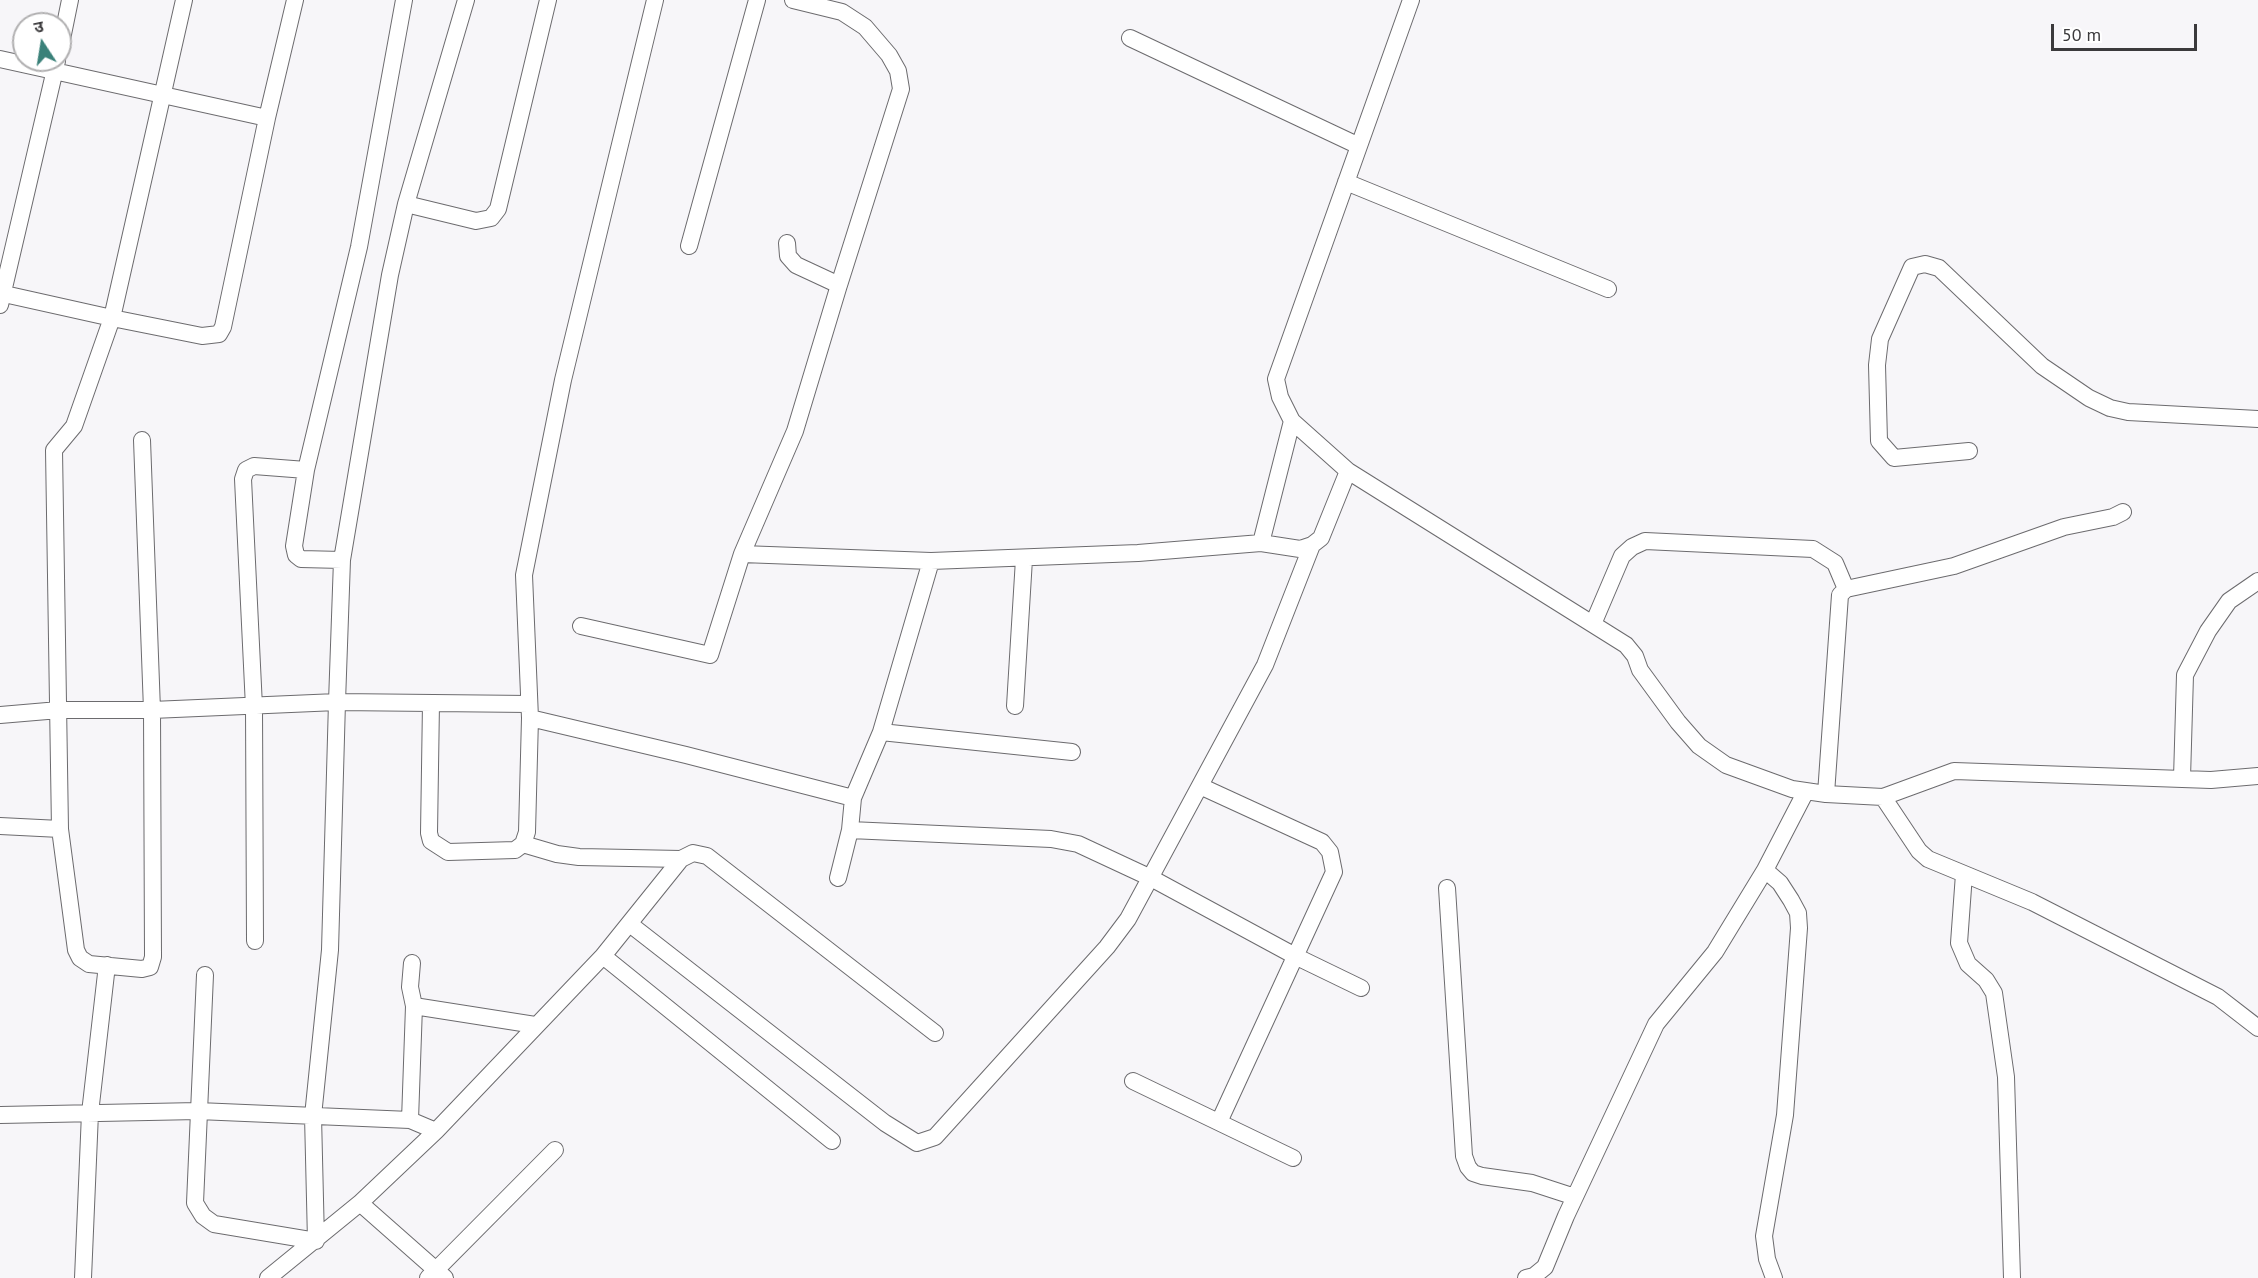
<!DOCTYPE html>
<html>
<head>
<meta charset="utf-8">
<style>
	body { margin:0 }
	#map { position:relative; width:2258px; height:1278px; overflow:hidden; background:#f7f6f9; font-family:"PT Sans","Noto Sans Devanagari",sans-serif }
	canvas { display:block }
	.north { position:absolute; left:12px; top:12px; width:60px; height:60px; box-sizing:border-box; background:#fff; border:2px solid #b1b0b1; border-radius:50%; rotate:348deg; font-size:16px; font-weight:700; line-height:24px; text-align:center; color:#3b3a3c }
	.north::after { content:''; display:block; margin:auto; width:21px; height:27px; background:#3a8179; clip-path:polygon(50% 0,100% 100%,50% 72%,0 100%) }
	.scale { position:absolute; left:2051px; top:24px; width:146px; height:27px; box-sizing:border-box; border:3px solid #3b3a3c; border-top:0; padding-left:8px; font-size:18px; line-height:21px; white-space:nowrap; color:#3b3a3c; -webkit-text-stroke:4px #fff; paint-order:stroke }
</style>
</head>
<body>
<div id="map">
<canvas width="2258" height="1278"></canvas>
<div class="north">उ</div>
<div class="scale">50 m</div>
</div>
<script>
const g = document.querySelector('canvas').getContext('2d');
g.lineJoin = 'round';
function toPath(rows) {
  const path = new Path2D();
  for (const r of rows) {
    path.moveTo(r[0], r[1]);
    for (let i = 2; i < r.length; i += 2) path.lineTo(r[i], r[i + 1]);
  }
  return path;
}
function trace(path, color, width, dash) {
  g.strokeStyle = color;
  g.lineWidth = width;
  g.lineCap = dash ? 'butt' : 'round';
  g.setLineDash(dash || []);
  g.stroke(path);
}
const minor = toPath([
	[184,0,112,318,202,336,219,334,223,327,267,118],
	[404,0,359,247,306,470,294,546,296,555,301,559,342,560,390,275,406,204,466,0],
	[1411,0,1276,379,1280,397,1292,421,1348,471,1626,645,1635,656,1640,670,1678,722,1699,746,1726,765,1792,789,1826,794,1883,797,1954,771,2211,780,2258,776],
	[1130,38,1359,146],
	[60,49,70,0],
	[0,59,267,118,295,0],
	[1346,182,1608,289],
	[406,204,476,221,491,218,498,209,548,0],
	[787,243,788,256,796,265,839,285,901,89,898,71,889,55,865,27,842,12,793,0],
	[689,246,757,0],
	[0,293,112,318,74,426,54,450,60,829,76,950,80,958,89,964,142,969,150,967,153,957,152,710,142,440],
	[0,305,57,61],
	[1969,451,1894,458,1879,441,1877,365,1880,339,1912,267,1925,264,1939,268,2042,366,2089,398,2110,408,2128,412,2258,419],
	[1261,543,1292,421],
	[742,554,795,431,839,285],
	[342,560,337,702,529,704],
	[1593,624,1622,556,1632,547,1645,541,1813,549,1835,563,1846,589],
	[581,626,710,655,742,554,931,561],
	[431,703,429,833,431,841,448,852,515,850,523,844,527,832,530,718,524,575,563,380,655,0],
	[1015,706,1024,559],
	[0,715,59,710,152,710,337,702,330,950,313,1116,316,1241,214,1224,203,1216,195,1203,205,975],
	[530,718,686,755,853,798],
	[881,732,1072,752],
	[2182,778,2185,675,2208,631,2229,601,2258,581],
	[1200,786,1322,842,1330,852,1334,872,1219,1122],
	[1826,794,1840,595,1846,589,1954,566,2064,527,2113,517,2123,512],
	[1883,797,1919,851,1928,859,2032,902,2218,997,2258,1028],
	[0,826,60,829],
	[850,830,1051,839,1078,844,1151,878,1297,957,1361,988],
	[523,844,557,854,579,857,681,859],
	[1765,870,1780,883,1791,900,1798,913,1799,928,1785,1115,1764,1236,1767,1259,1774,1278],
	[1964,874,1959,943,1968,964,1986,980,1994,993,2006,1077,2012,1278],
	[838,878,850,830,853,798,881,732,931,561,1138,553,1261,543,1300,549,1312,545,1321,538,1348,471],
	[1447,888,1464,1156,1468,1167,1473,1173,1482,1176,1532,1183,1575,1197],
	[631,925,885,1123,917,1143,935,1137,1107,947,1128,919,1265,665,1312,545],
	[255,941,254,707,243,479,246,470,254,466,306,470],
	[603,956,832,1141],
	[414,1006,535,1025],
	[1133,1081,1293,1158],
	[0,1115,198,1111,410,1120,436,1131,603,956,681,859,693,853,707,856,935,1033],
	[410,1120,414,1006,410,987,412,963],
	[360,1203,445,1278],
	[83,1278,90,1113,107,965],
	[268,1278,360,1203,436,1131],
	[428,1278,555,1150],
	[1526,1278,1534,1276,1545,1267,1566,1216,1656,1024,1715,952,1765,870,1806,791]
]);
trace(minor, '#6c6b6e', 18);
trace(minor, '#fff', 16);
</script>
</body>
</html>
